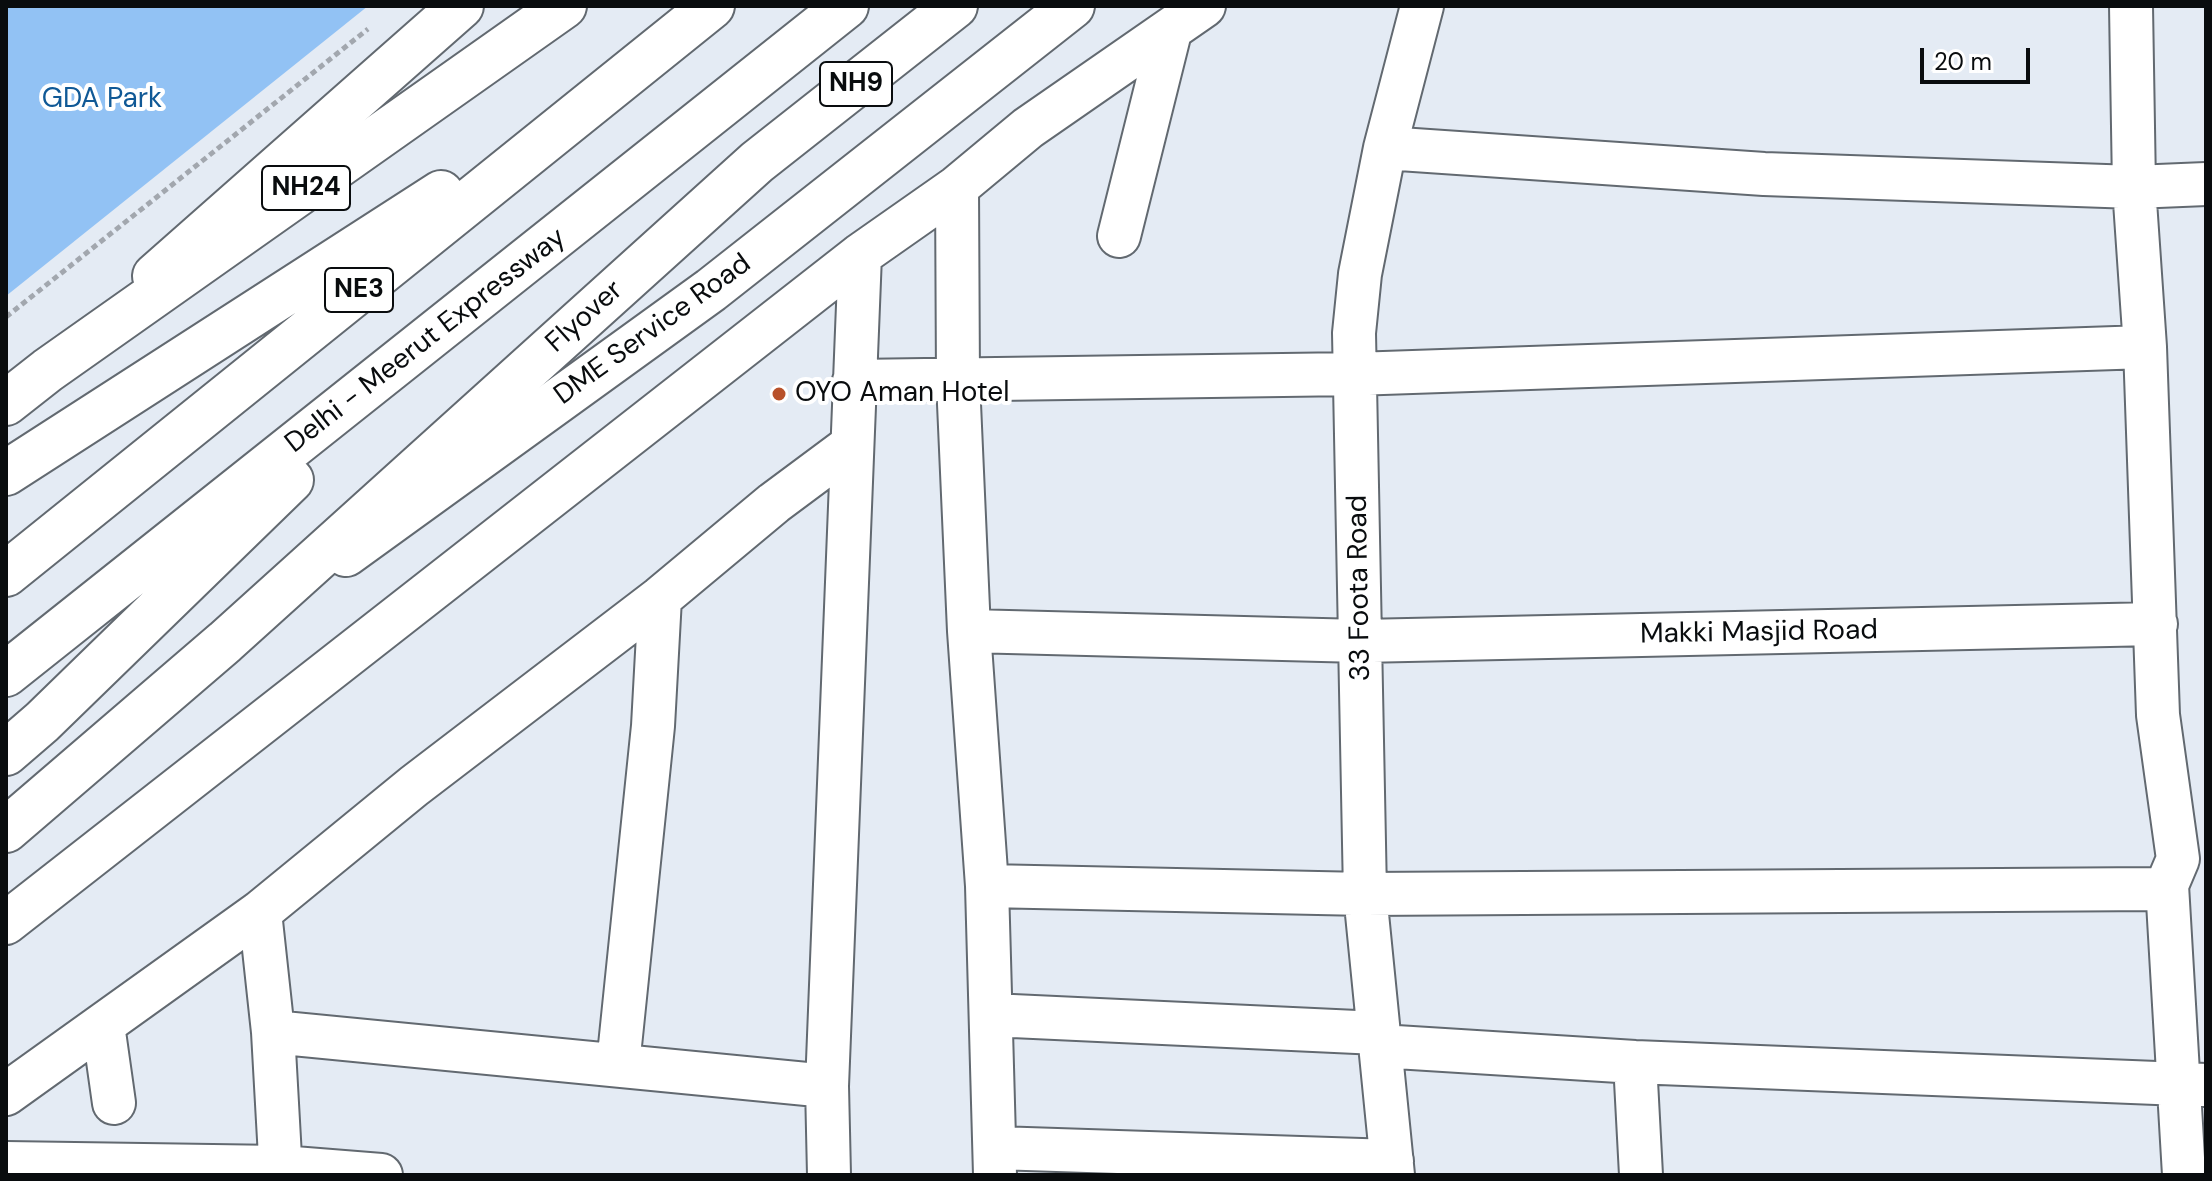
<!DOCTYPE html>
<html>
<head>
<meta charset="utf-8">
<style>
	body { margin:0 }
	#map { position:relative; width:2212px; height:1181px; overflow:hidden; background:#e4ebf4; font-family:"DM Sans",sans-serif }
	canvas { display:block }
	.frame { position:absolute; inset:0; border:8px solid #090c0e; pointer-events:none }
	.scale { position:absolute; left:1920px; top:48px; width:110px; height:36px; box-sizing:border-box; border:4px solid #090c0e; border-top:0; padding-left:10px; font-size:24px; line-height:28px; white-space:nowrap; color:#090c0e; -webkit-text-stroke:6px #fff; paint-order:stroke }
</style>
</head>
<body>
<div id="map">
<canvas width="2212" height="1181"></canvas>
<div class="frame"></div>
<div class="scale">20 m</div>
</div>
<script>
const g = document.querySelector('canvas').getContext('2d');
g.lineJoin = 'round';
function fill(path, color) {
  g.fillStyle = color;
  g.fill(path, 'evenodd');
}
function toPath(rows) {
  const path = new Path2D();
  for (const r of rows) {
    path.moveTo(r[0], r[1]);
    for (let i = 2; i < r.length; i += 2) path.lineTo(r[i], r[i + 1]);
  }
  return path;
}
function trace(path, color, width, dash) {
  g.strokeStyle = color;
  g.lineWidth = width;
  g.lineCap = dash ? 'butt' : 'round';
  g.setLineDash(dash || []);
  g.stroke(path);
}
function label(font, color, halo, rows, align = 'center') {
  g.font = font + ' "DM Sans",sans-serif';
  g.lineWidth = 8;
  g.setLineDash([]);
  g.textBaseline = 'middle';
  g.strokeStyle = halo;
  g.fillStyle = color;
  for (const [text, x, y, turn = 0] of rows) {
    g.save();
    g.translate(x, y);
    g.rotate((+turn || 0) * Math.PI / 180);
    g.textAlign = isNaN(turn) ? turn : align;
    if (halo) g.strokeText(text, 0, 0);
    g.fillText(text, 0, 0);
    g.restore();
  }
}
fill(toPath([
	[6,6,368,6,6,296]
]), '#92c2f4');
const street = toPath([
	[2131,6,2134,187,2145,347,2158,715,2178,859,2167,885,2184,1175],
	[1385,148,1764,174,2134,187,2206,184],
	[957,187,958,381,969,631,987,886,995,1175],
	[1119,236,1170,32],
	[854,381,1354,374,2145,347],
	[969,631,1361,641,2156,624],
	[987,886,1365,894,2158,889,2167,885],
	[260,912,273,1032,281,1175],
	[6,923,860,255,957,187,1028,128,1204,6],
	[991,1015,1378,1033],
	[103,1025,114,1103],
	[273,1032,827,1086],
	[1380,1046,1635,1062,2206,1085],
	[1635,1062,1641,1175],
	[618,1065,653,726,660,598],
	[6,1094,260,912,414,786,660,598,774,503,852,445],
	[996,1148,1392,1161],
	[6,1163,281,1167,381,1175],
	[829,1175,827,1086,860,255],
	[1393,1175,1365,894,1354,333,1360,274,1385,148,1422,6]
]);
const secondary = toPath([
	[155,276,461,6],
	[346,554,711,290,1072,6]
]);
const highway = toPath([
	[6,403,48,370,564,6],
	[6,473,441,193],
	[6,574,712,6],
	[6,674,846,6],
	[6,753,42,722,291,480],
	[6,830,225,642,757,162,955,6]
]);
trace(street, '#626970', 46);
trace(secondary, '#626970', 48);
trace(highway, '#626970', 48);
trace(toPath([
	[6,317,368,29]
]), '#a2a7ae', 5, [6, 4]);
trace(street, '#fff', 42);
trace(secondary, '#fff', 44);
trace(highway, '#fff', 44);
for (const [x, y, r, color] of [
	[779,394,8,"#b8512a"]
]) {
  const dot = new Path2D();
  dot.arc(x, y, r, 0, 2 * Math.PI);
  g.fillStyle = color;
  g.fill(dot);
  trace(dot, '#fff', 3);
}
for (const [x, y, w] of [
	[856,84,72],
	[306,188,88],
	[359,290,68]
]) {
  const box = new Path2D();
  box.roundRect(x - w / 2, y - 22, w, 44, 6);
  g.fillStyle = '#fff';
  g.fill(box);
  trace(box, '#090c0e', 2);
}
label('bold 26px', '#090c0e', null, [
	["NH9",856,84],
	["NH24",306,188],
	["NE3",359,290]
]);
label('28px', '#105996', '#fff', [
	["GDA Park",102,100]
]);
label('28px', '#090c0e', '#fff', [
	["Flyover",585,317,-42],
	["DME Service Road",653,330,-36],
	["Delhi - Meerut Expressway",426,341,-38],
	["33 Foota Road",1360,588,-91],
	["Makki Masjid Road",1759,633,-1]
]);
label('28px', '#090c0e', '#fff', [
	["OYO Aman Hotel",795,394]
], 'left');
</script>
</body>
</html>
